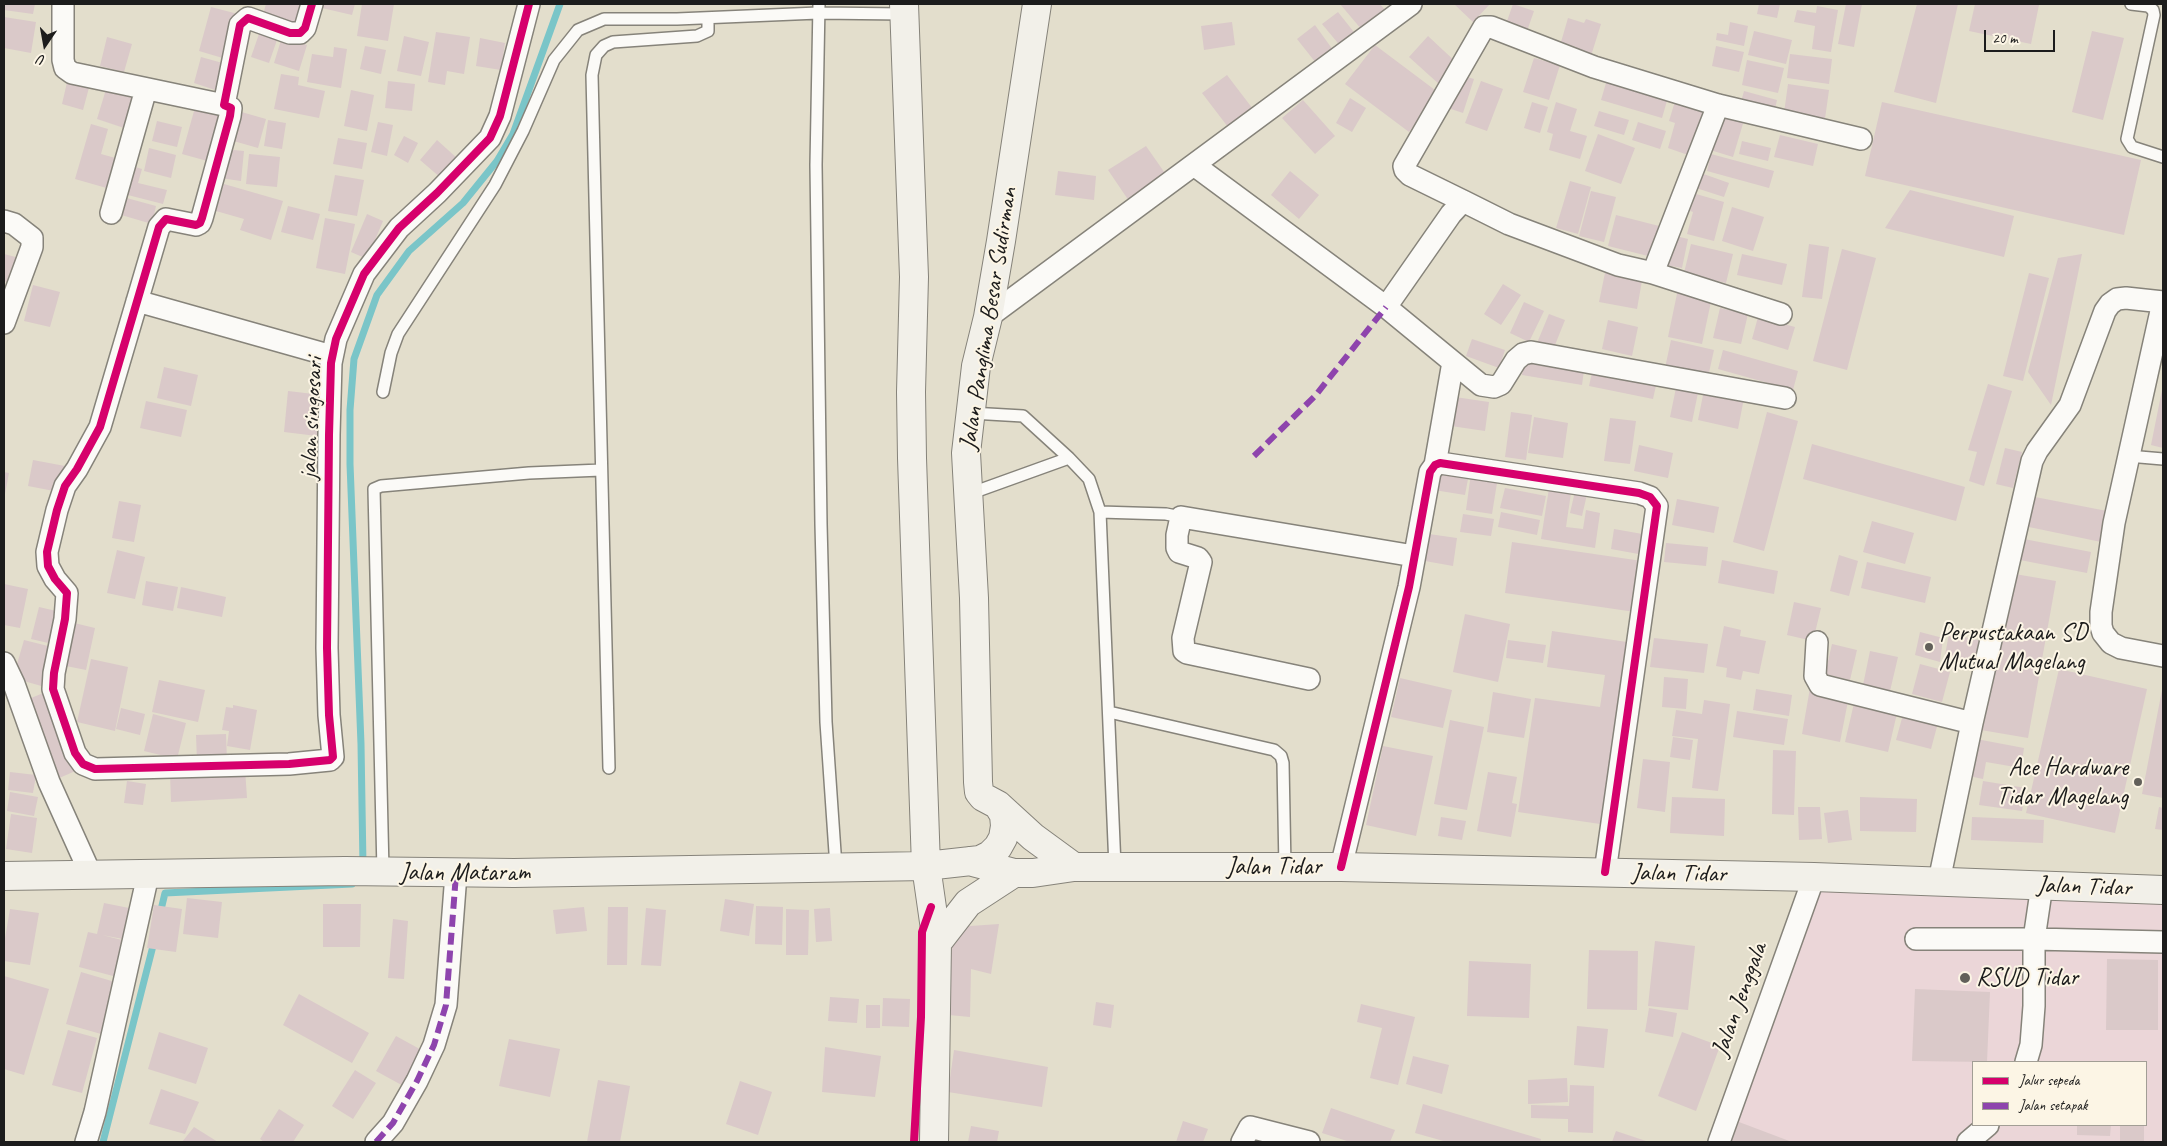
<!DOCTYPE html>
<html>
<head>
<meta charset="utf-8">
<style>
	body { margin:0 }
	#map { position:relative; width:2167px; height:1146px; overflow:hidden; background:#e3decc; font-family:Caveat,sans-serif }
	canvas { display:block }
	.frame { position:absolute; inset:0; border:5px solid #1c1c1c; pointer-events:none }
	.legend { position:absolute; left:1972px; top:1061px; width:175px; height:65px; box-sizing:border-box; background:#fcf5e5; border:1px solid #a29e95; margin:0; padding:6px 9px; list-style:none; font-size:15px; color:#1c1c1c }
	.legend li { display:flex; align-items:center; gap:10px; height:25px }
	.legend b { width:25px; border:1px solid #a29e95 }
	.north { position:absolute; left:20px; top:20px; width:50px; height:50px; -webkit-text-stroke:4px #fcf5e5; paint-order:stroke; rotate:192deg; font-size:14px; font-weight:700; line-height:20px; text-align:center; color:#1c1c1c }
	.north::after { content:''; display:block; margin:auto; width:18px; height:22px; background:#1c1c1c; clip-path:polygon(50% 0,100% 100%,50% 72%,0 100%) }
	.scale { position:absolute; left:1984px; top:30px; width:71px; height:22px; box-sizing:border-box; border:2px solid #1c1c1c; border-top:0; padding-left:6px; font-size:15px; line-height:18px; white-space:nowrap; color:#1c1c1c; -webkit-text-stroke:4px #fcf5e5; paint-order:stroke }
</style>
</head>
<body>
<div id="map">
<canvas width="2167" height="1146"></canvas>
<div class="frame"></div>
<ul class="legend">
<li><b style="height:6px;background:#d6006c"></b>Jalur sepeda</li>
<li><b style="height:6px;background:#8e44ad"></b>Jalan setapak</li>
</ul>
<div class="north">U</div>
<div class="scale">20 m</div>
</div>
<script>
const g = document.querySelector('canvas').getContext('2d');
g.lineJoin = 'round';
function fill(path, color) {
  g.fillStyle = color;
  g.fill(path, 'evenodd');
}
function toPath(rows) {
  const path = new Path2D();
  for (const r of rows) {
    path.moveTo(r[0], r[1]);
    for (let i = 2; i < r.length; i += 2) path.lineTo(r[i], r[i + 1]);
  }
  return path;
}
function trace(path, color, width, dash) {
  g.strokeStyle = color;
  g.lineWidth = width;
  g.lineCap = dash ? 'butt' : 'round';
  g.setLineDash(dash || []);
  g.stroke(path);
}
function label(font, color, halo, rows, align = 'center') {
  g.font = font + ' Caveat,sans-serif';
  g.lineWidth = 4;
  g.setLineDash([]);
  g.textBaseline = 'middle';
  g.strokeStyle = halo;
  g.fillStyle = color;
  for (const [text, x, y, turn = 0] of rows) {
    g.save();
    g.translate(x, y);
    g.rotate((+turn || 0) * Math.PI / 180);
    g.textAlign = isNaN(turn) ? turn : align;
    if (halo) g.strokeText(text, 0, 0);
    g.fillText(text, 0, 0);
    g.restore();
  }
}
fill(toPath([
	[1802,878,2163,893,2163,1142,1708,1142],
	[1973,1062,2146,1062,2146,1125,1973,1125]
]), '#ebd6d8');
trace(toPath([
	[363,866,361,744,350,464,350,410,354,359,377,295,409,251,463,203,497,161,513,134,560,4],
	[160,914,165,893,352,884],
	[103,1142,154,942]
]), '#7ac5c8', 7);
fill(toPath([
	[4,4,35,4,33,14,4,10],
	[266,4,305,4,299,26,262,18],
	[323,4,355,4,352,15,322,8],
	[362,4,394,4,388,41,357,36],
	[1340,4,1380,4,1386,11,1362,30],
	[1454,4,1490,4,1473,22],
	[1513,4,1534,11,1526,34,1505,27],
	[1759,4,1780,4,1777,18,1757,14],
	[1846,4,1862,4,1854,47,1838,44],
	[1917,4,1958,4,1936,103,1894,92],
	[1975,4,2030,4,2039,5,2031,44,1969,31],
	[1817,6,1838,10,1831,52,1812,49,1815,26,1794,22,1797,10,1816,13],
	[211,7,238,14,226,59,199,51],
	[1338,12,1357,36,1342,48,1322,24],
	[4,17,36,22,31,53,4,48],
	[1568,18,1584,23,1586,19,1601,24,1590,59,1574,54,1576,47,1561,42],
	[1232,22,1235,45,1204,50,1201,26],
	[1730,22,1748,26,1744,46,1716,40,1717,33,1728,35],
	[1315,25,1333,50,1316,63,1297,39],
	[1754,31,1792,40,1786,64,1748,55],
	[2092,31,2124,38,2103,120,2072,112],
	[436,32,470,37,464,74,447,71,445,85,428,82],
	[259,34,277,40,269,63,251,57],
	[404,36,429,42,421,76,397,71],
	[1428,36,1459,65,1440,85,1409,57],
	[107,37,132,44,124,72,100,66],
	[282,37,307,45,299,71,274,63],
	[480,38,505,43,501,70,476,66],
	[1375,45,1439,93,1409,132,1345,84],
	[365,46,386,50,381,74,360,69],
	[1716,46,1744,52,1739,72,1712,66],
	[334,47,347,49,341,88,307,82,312,54,333,57],
	[1790,54,1832,59,1829,84,1787,78],
	[201,57,226,64,218,91,194,83],
	[1534,58,1560,65,1549,100,1523,92],
	[1747,60,1784,68,1778,93,1742,85],
	[281,74,299,77,298,85,325,91,319,118,274,109],
	[1458,74,1474,79,1463,113,1448,108],
	[1227,75,1256,113,1231,131,1202,93],
	[1608,76,1669,94,1662,118,1601,100],
	[68,78,90,84,83,110,62,104],
	[388,81,415,84,412,111,385,108],
	[1481,81,1503,89,1487,131,1465,123],
	[1788,84,1829,90,1824,126,1783,120],
	[107,86,140,97,130,130,97,119],
	[351,90,374,95,367,131,344,126],
	[1744,91,1777,100,1773,118,1739,109],
	[1350,98,1366,108,1352,132,1336,123],
	[1676,98,1709,109,1701,133,1696,131,1688,155,1668,148,1675,123,1669,121],
	[1303,100,1335,136,1315,154,1282,118],
	[1532,102,1548,107,1540,133,1524,128],
	[1556,102,1577,109,1570,131,1587,136,1580,159,1549,150,1553,134,1547,132],
	[1882,102,2141,160,2124,235,1865,176],
	[196,104,225,111,211,162,182,154],
	[1719,109,1745,117,1733,157,1707,149],
	[238,111,266,119,258,148,230,140],
	[1599,111,1629,120,1624,135,1594,126],
	[268,120,286,123,282,149,264,146],
	[157,121,182,127,177,147,152,141],
	[378,122,393,125,387,156,371,152],
	[1638,122,1666,131,1660,149,1632,140],
	[91,124,108,129,101,154,119,159,110,189,75,179],
	[1598,134,1635,148,1621,184,1585,171],
	[1780,135,1818,144,1813,166,1774,157],
	[404,136,418,143,408,163,394,155],
	[338,138,367,143,362,169,333,164],
	[437,140,458,159,441,178,420,160],
	[1742,141,1771,148,1768,161,1739,154],
	[1146,146,1167,176,1129,201,1108,170],
	[149,148,176,155,171,178,144,171],
	[224,149,244,151,241,181,220,178],
	[249,154,280,157,277,187,246,184],
	[1711,154,1774,171,1769,188,1707,171],
	[132,166,142,169,138,183,167,190,163,204,124,194],
	[1058,171,1096,176,1094,200,1055,195],
	[1290,171,1319,195,1299,219,1271,195],
	[1698,172,1729,183,1724,197,1693,187],
	[335,175,364,180,357,216,328,211],
	[1570,181,1591,187,1578,234,1556,228],
	[224,184,283,201,271,240,240,230,244,219,216,211],
	[1910,190,2014,216,2004,257,1885,228],
	[1591,191,1616,197,1604,242,1579,236],
	[1696,194,1724,202,1714,241,1687,234,1693,212,1690,211],
	[123,197,156,206,152,224,118,214],
	[288,206,320,214,313,240,281,232],
	[1732,207,1764,217,1753,251,1722,241],
	[367,214,383,221,367,259,351,252],
	[1616,215,1663,227,1656,258,1608,246],
	[325,218,355,224,345,274,316,268],
	[1672,235,1688,239,1682,268,1666,265],
	[1691,244,1733,254,1726,283,1684,273],
	[1809,244,1829,247,1822,299,1802,297],
	[1842,249,1876,258,1847,370,1813,361],
	[4,254,23,259,15,285,4,281],
	[1742,254,1787,264,1782,285,1737,275],
	[2082,254,2051,405,2028,372,2058,258],
	[1606,268,1643,275,1637,309,1599,302],
	[2029,273,2049,278,2023,381,2003,376],
	[1503,284,1521,295,1501,325,1484,314],
	[33,285,60,292,50,327,24,321],
	[1678,289,1712,297,1702,344,1668,337],
	[1524,302,1544,311,1529,342,1510,333],
	[1720,308,1748,314,1741,344,1713,338],
	[1549,314,1565,320,1553,350,1537,343],
	[1758,317,1795,327,1788,350,1752,339],
	[1608,320,1638,327,1632,356,1602,349],
	[1472,339,1505,350,1499,368,1466,356],
	[1671,340,1714,350,1708,377,1665,368],
	[1723,350,1798,371,1793,390,1718,369],
	[1526,353,1585,363,1582,385,1522,375],
	[164,367,198,375,191,406,157,398],
	[1593,368,1657,381,1653,399,1589,386],
	[1677,383,1699,388,1692,422,1670,417],
	[1988,384,2012,391,1984,486,1969,481,1977,452,1968,450],
	[1704,390,1744,398,1738,429,1698,420],
	[2162,390,2163,390,2163,448,2151,445],
	[288,391,322,395,317,436,284,432],
	[1455,397,1489,402,1485,431,1451,426],
	[146,401,187,410,181,437,140,428],
	[1511,412,1532,415,1526,460,1505,457],
	[1767,412,1798,421,1764,551,1733,542],
	[1534,417,1568,423,1563,458,1528,453],
	[1610,418,1636,421,1630,464,1604,461],
	[1812,444,1965,487,1956,521,1803,479],
	[1639,445,1673,453,1668,478,1634,471],
	[2005,448,2022,452,2013,488,1996,484],
	[33,460,65,466,59,492,28,486],
	[4,472,9,473,5,494,4,494],
	[1471,473,1498,477,1492,514,1466,510],
	[1436,474,1468,479,1465,495,1434,490],
	[1550,482,1572,486,1566,527,1583,529,1586,510,1600,513,1595,548,1541,539],
	[1576,487,1588,490,1582,516,1570,513],
	[1505,488,1546,496,1542,516,1500,508],
	[2030,496,2112,512,2106,543,2024,526],
	[1677,499,1719,507,1714,533,1672,525],
	[119,501,141,505,134,542,112,538],
	[1501,512,1540,520,1537,535,1498,527],
	[1463,514,1494,519,1491,536,1460,532],
	[1872,521,1914,533,1905,564,1863,552],
	[1614,529,1648,535,1644,555,1611,549],
	[1429,534,1457,538,1453,566,1425,561],
	[2024,539,2091,552,2087,573,2020,560],
	[1512,542,1642,561,1635,612,1505,593],
	[1666,543,1708,547,1706,566,1664,562],
	[117,550,145,557,135,599,107,593],
	[1839,555,1858,561,1849,596,1830,591],
	[1722,560,1778,571,1774,594,1718,583],
	[1867,562,1931,577,1925,603,1861,588],
	[2009,573,2056,581,2028,738,1981,730],
	[146,581,178,587,173,611,142,605],
	[4,584,28,589,20,628,4,625],
	[181,587,226,597,222,617,177,608],
	[1794,602,1821,608,1813,641,1787,635],
	[39,607,65,613,57,645,31,639],
	[1465,614,1510,624,1498,682,1453,672],
	[70,622,95,628,86,670,61,665],
	[1724,626,1741,630,1740,636,1766,641,1759,674,1743,671,1741,680,1726,677,1727,668,1716,666],
	[1552,631,1634,643,1607,825,1518,812,1535,698,1600,707,1605,675,1547,667],
	[1920,632,1943,638,1940,662,1915,655],
	[1949,634,1983,641,1978,662,1945,655],
	[1654,638,1708,644,1704,673,1650,667],
	[24,640,56,648,45,687,13,678],
	[1508,640,1546,645,1543,663,1506,658],
	[1832,644,1857,650,1850,680,1825,674],
	[1870,651,1898,657,1890,691,1863,685],
	[91,659,128,667,115,731,77,722],
	[1920,664,1950,672,1942,702,1912,694],
	[2059,669,2147,689,2115,833,2026,813],
	[1664,677,1688,679,1686,709,1662,707],
	[1400,678,1452,690,1443,728,1391,717],
	[159,680,205,690,198,722,152,712],
	[1810,688,1849,696,1840,742,1802,734],
	[1756,689,1792,695,1789,716,1753,710],
	[2162,690,2163,690,2163,798,2142,794],
	[48,691,80,769,57,779,24,701],
	[1493,692,1531,699,1524,738,1487,732],
	[1855,699,1898,709,1888,752,1845,742],
	[1704,700,1730,704,1718,791,1692,788,1698,739,1672,736,1676,710,1702,714],
	[233,705,257,710,250,750,227,746,229,731,222,730,226,707,233,708],
	[121,708,145,714,140,735,116,729],
	[1737,711,1788,719,1784,745,1733,737],
	[1904,711,1939,719,1931,749,1896,740],
	[153,714,186,723,177,759,144,751],
	[1450,720,1484,727,1467,810,1434,804],
	[226,734,227,761,197,762,196,735],
	[1673,737,1693,740,1690,760,1670,757],
	[1971,738,2024,748,2021,768,1986,762,1983,779,1964,775],
	[1383,746,1433,756,1416,836,1366,825],
	[1773,750,1796,751,1794,815,1772,814],
	[1643,759,1670,762,1665,812,1637,808],
	[245,769,247,798,171,802,170,773],
	[10,772,36,775,33,793,8,790],
	[1488,772,1517,777,1512,803,1517,804,1511,837,1477,831],
	[127,781,146,784,143,805,124,803],
	[1983,781,2026,788,2022,811,1979,805],
	[10,792,38,797,34,816,7,811],
	[1672,797,1725,799,1724,836,1670,833],
	[1860,797,1917,799,1916,832,1860,831],
	[1798,807,1820,807,1822,839,1799,840],
	[2159,807,2163,808,2163,830,2155,829],
	[1848,810,1852,840,1828,843,1824,813],
	[11,814,37,818,32,853,6,849],
	[1441,817,1466,821,1462,840,1438,836],
	[1972,817,2044,820,2043,843,1971,840],
	[187,898,222,902,218,938,183,934],
	[725,899,754,904,749,936,720,931],
	[104,903,129,908,123,939,102,935,126,941,117,977,79,967,88,932,97,934],
	[323,904,361,904,360,947,323,947],
	[154,905,182,909,176,952,147,948],
	[756,906,783,907,782,945,755,944],
	[584,907,587,931,556,934,553,910],
	[608,907,628,907,627,965,607,965],
	[646,908,666,910,661,966,641,965],
	[830,908,832,941,816,942,814,909],
	[10,909,39,913,30,965,4,961,4,944],
	[786,909,809,910,808,955,786,955],
	[393,919,408,921,404,979,388,978],
	[999,924,991,974,971,969,970,1017,949,1015,949,964,956,927],
	[1655,941,1695,946,1688,1010,1648,1006],
	[1589,950,1638,951,1637,1010,1587,1009],
	[2107,959,2158,960,2158,1030,2106,1030],
	[1469,961,1531,964,1529,1018,1467,1016],
	[81,972,115,982,101,1034,66,1024],
	[4,976,49,989,24,1075,4,1069],
	[1915,989,1990,992,1987,1062,1912,1061],
	[299,994,369,1033,352,1063,283,1025],
	[830,997,859,999,857,1023,828,1021],
	[883,998,910,999,909,1027,882,1026],
	[1096,1002,1114,1005,1111,1028,1093,1025],
	[1361,1004,1415,1017,1398,1085,1370,1078,1382,1028,1357,1022],
	[866,1005,880,1005,880,1028,866,1028],
	[1649,1008,1677,1013,1673,1037,1645,1032],
	[1577,1026,1608,1029,1604,1068,1574,1065],
	[68,1030,97,1038,82,1093,52,1085],
	[159,1032,208,1048,196,1084,148,1069],
	[1682,1032,1720,1046,1696,1111,1658,1096],
	[396,1036,427,1053,407,1088,376,1071],
	[509,1039,560,1049,550,1097,499,1086],
	[825,1047,881,1056,875,1097,822,1092],
	[954,1050,1048,1067,1042,1107,948,1092],
	[1413,1056,1449,1065,1442,1094,1406,1084],
	[355,1070,376,1083,353,1119,332,1106],
	[1567,1078,1568,1102,1528,1104,1528,1080],
	[598,1080,630,1086,620,1142,587,1142],
	[740,1081,772,1092,758,1135,726,1124],
	[1570,1085,1594,1086,1593,1133,1568,1132,1568,1119,1531,1118,1531,1105,1569,1106],
	[161,1089,199,1102,185,1134,149,1124],
	[1423,1104,1541,1139,1540,1142,1447,1142,1415,1133],
	[1331,1108,1395,1130,1390,1142,1350,1142,1322,1133],
	[279,1109,304,1125,293,1142,264,1142,260,1139],
	[1183,1121,1208,1129,1203,1142,1176,1142],
	[1739,1122,1792,1142,1731,1142],
	[2077,1125,2111,1125,2110,1136,2077,1135],
	[2120,1125,2144,1125,2144,1142,2120,1142],
	[971,1126,999,1131,997,1142,968,1142],
	[194,1127,218,1142,182,1142],
	[1616,1131,1649,1142,1612,1142]
]), '#dac9c9');
const lane = toPath([
	[819,4,816,165,821,524,826,722,836,867],
	[2131,4,2148,6,2153,10,2154,15,2127,139,2132,147,2163,157],
	[383,392,391,353,398,334,495,185,523,131,554,60,578,30,604,19,677,19,818,13,904,14],
	[971,413,1023,416,1069,458],
	[2128,456,2163,459],
	[969,494,1069,458,1089,479,1100,512,1115,867],
	[1100,512,1166,514,1181,517],
	[1109,712,1274,750,1281,756,1283,763,1285,868],
	[609,768,592,75,596,55,604,46,613,42,697,36,708,31,708,18],
	[383,871,374,489,381,486,529,473,601,470]
]);
const street = toPath([
	[63,4,63,60,65,68,72,73,224,105],
	[312,4,305,28,300,33,290,33,248,18,240,25,224,105,231,108,230,116,202,218,200,223,196,225,166,219,159,227,100,427,77,469,65,486,57,510,47,552,48,566,55,579,67,593,65,619,54,673,53,689,75,753,83,764,95,769,289,764,330,760,333,757,329,715,327,648,329,435,331,363,336,339,364,274,399,228,437,193,490,138,500,116,529,4],
	[1194,165,1386,307,1481,385,1494,387,1501,384,1516,360,1523,354,1531,352,1785,398],
	[1463,201,1410,175,1405,170,1404,166,1484,27,1491,27,1594,67,1718,105,1861,139],
	[111,213,146,89],
	[4,221,14,224,32,238,32,247,4,323],
	[1653,273,1718,105],
	[137,301,332,356],
	[2163,302,2114,523,2101,612,2101,626,2103,633,2111,643,2121,648,2163,656],
	[1386,307,1451,214,1463,201,1509,224,1618,265,1653,273,1781,314],
	[988,317,1411,4],
	[1435,465,1453,362],
	[1817,642,1815,676,1820,685,1972,723],
	[4,663,14,684,49,782,91,875],
	[1309,679,1187,653,1184,651,1183,638,1201,562,1198,558,1179,552,1177,548,1177,535,1181,517,1414,556],
	[1341,867,1409,587,1430,472,1435,465,1440,463,1639,493,1650,497,1657,506,1605,872],
	[1939,881,1972,723,2032,461,2037,451,2070,405,2105,311,2110,304,2117,299,2126,298,2163,302],
	[1916,939,2034,939,2163,942],
	[2026,1062,2031,1045,2034,1006,2034,939,2042,885],
	[86,1142,95,1112,148,875],
	[376,1142,393,1123,417,1081,434,1045,446,1005,456,874],
	[1242,1142,1250,1127,1309,1142],
	[1719,1142,1814,877],
	[1968,1142,1988,1125]
]);
const secondary = toPath([
	[904,4,914,277,911,392,912,458,926,866,937,943,934,1142],
	[1037,4,1001,241,988,317,976,366,966,453,974,598,978,782,979,792,983,797,998,805,1033,837,1074,867],
	[969,861,1014,873,1033,873,1074,867,1341,867,1814,877,2163,890],
	[4,876,345,871,514,873,926,866,980,860,990,855,998,847,1003,838,1005,826,1004,815,998,805],
	[937,943,968,903,1014,873]
]);
trace(lane, '#86837a', 14);
trace(street, '#86837a', 24);
trace(secondary, '#86837a', 30);
trace(lane, '#fbfaf7', 11);
trace(street, '#fbfaf7', 21);
trace(secondary, '#f2f0e9', 28);
trace(toPath([
	[1254,456,1315,396,1386,307],
	[376,1142,393,1123,417,1081,434,1045,446,1005,456,874]
]), '#8e44ad', 6, [12, 6]);
trace(toPath([
	[312,4,305,28,300,33,290,33,248,18,240,25,224,105,231,108,230,116,202,218,200,223,196,225,166,219,159,227,100,427,77,469,65,486,57,510,47,552,48,566,55,579,67,593,65,619,54,673,53,689,75,753,83,764,95,769,289,764,330,760,333,757,329,715,327,648,329,435,331,363,336,339,364,274,399,228,437,193,490,138,500,116,529,4],
	[1341,867,1409,587,1430,472,1435,465,1440,463,1639,493,1650,497,1657,506,1605,872],
	[914,1142,921,1017,922,932,931,907]
]), '#d6006c', 8);
for (const [x, y, r, color] of [
	[1929,647,5,"#62605a"],
	[2138,782,5,"#62605a"],
	[1965,978,6,"#62605a"]
]) {
  const dot = new Path2D();
  dot.arc(x, y, r, 0, 2 * Math.PI);
  g.fillStyle = color;
  g.fill(dot);
  trace(dot, '#fcf5e5', 2);
}
label('25px', '#1c1c1c', '#fcf5e5', [
	["Jalan Panglima Besar Sudirman",989,319,-81],
	["jalan singosari",312,418,-87],
	["Jalan Tidar",1274,867],
	["Jalan Mataram",465,873],
	["Jalan Tidar",1679,874,1],
	["Jalan Tidar",2084,887,2],
	["Jalan Jenggala",1740,1000,-70]
]);
label('25px', '#1c1c1c', '#fcf5e5', [
	["Perpustakaan SD",1939,633],
	["Mutual Magelang",1939,662],
	["Ace Hardware",2128,768,"right"],
	["Tidar Magelang",2128,797,"right"],
	["RSUD Tidar",1976,978]
], 'left');
</script>
</body>
</html>
